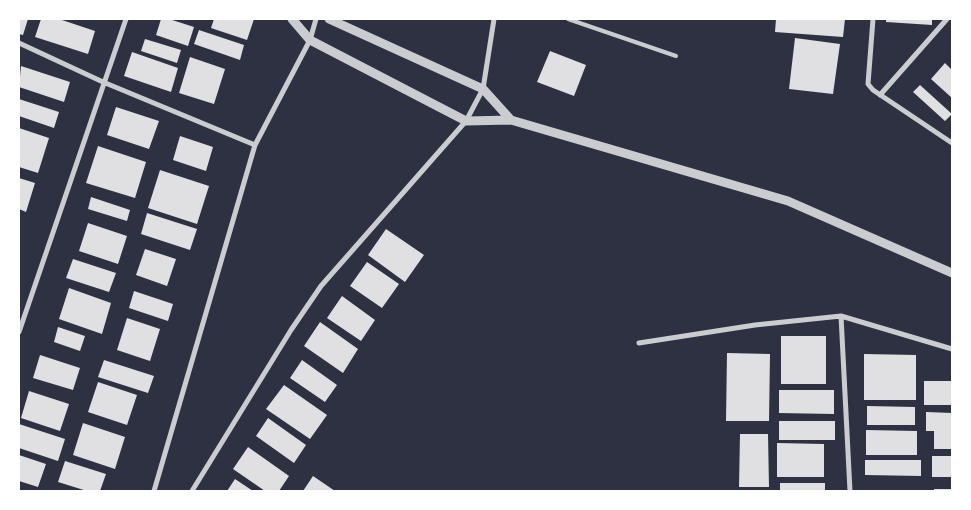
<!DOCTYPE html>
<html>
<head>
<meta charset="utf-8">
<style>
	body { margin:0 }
	#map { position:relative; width:971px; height:510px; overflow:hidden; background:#2d3142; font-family:Poppins,sans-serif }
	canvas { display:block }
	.frame { position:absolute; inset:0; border:20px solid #fff; pointer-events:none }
</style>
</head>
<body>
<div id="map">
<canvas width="971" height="510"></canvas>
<div class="frame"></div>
</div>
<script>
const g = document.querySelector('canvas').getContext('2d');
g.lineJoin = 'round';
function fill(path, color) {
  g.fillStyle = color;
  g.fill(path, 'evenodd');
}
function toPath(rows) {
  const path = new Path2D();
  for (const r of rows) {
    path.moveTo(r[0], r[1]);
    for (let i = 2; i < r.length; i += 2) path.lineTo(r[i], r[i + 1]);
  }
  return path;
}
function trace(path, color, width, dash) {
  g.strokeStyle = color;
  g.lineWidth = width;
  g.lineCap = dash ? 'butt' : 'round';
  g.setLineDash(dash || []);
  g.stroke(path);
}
fill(toPath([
	[19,19,28,19,23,35,19,34],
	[41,19,59,19,95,31,88,54,35,37],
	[161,19,169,19,194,27,188,46,156,35],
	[214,19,254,19,247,40,211,28],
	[776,19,845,19,843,37,775,32],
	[886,19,932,19,932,25,886,22],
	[199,30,244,45,240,60,194,44],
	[795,38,840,44,833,94,789,89],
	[145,39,181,50,177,63,141,51],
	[550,51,586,65,574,96,537,82],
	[132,52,178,68,171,92,124,76],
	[190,57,225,69,214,104,179,93],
	[945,63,952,70,952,98,931,79],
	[21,66,70,82,64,102,19,87],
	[920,85,952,114,945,121,913,92],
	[19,99,59,112,54,128,19,116],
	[116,107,159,121,149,149,107,135],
	[19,128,49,138,38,173,19,167],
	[180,136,213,147,206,171,173,160],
	[98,146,146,162,135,198,86,183],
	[160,170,209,186,197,224,148,208],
	[19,178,35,183,26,212,19,209],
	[91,197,130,210,127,221,88,209],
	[147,213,197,229,190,250,141,234],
	[88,223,127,236,118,264,79,251],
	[386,229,424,255,405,282,368,255],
	[145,249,176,259,167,286,136,275],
	[73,259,116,273,109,292,66,278],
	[367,262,399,284,382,308,350,286],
	[69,288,111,303,102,334,59,319],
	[134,291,173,304,168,321,129,308],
	[342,296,375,320,361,341,327,318],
	[127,318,160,329,150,361,117,350],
	[320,322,358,349,343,373,304,346],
	[58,327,85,336,80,351,54,342],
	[781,336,826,336,826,384,781,384],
	[727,353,770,354,769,421,726,421],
	[864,354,916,355,916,400,864,400],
	[40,355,80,368,73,390,33,378],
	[104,360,154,376,148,393,98,377],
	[302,360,337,385,325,402,290,378],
	[924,381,952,381,952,405,924,405],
	[98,382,137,395,127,425,88,412],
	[284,385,327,415,310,439,266,409],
	[779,390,834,390,834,414,779,413],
	[29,391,69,404,60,431,21,418],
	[867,406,915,407,915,425,867,425],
	[926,412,952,413,952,449,934,449,934,431,926,431],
	[268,418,306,445,294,463,256,436],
	[779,421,835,421,835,440,779,440],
	[83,423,125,437,115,469,73,455],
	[19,424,65,439,58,461,19,448],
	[866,430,917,431,917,455,866,455],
	[740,434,768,434,769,487,739,487],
	[777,443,824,444,824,477,777,477],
	[248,447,289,476,279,491,265,491,233,469],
	[19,455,46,464,38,487,19,481],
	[932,456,952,456,952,477,932,477],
	[865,460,921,460,921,476,865,475],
	[65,461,106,474,100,491,87,491,58,482],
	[313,476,335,491,303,491],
	[235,479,253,491,227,491],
	[780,483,825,483,825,491,780,491],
	[934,489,952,489,952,491,934,491]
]), '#e0e0e3');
trace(toPath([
	[568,19,676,56]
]), '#caccd0', 4);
trace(toPath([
	[873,19,868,84,873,90,952,143],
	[19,43,103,82,255,145],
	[880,95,947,19],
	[841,316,850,491],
	[19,332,126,19],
	[639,343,755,325,841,316,952,349],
	[154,491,255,145,310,40,316,19],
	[192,491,291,330,321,286,466,121,483,89,494,19]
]), '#caccd0', 5);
trace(toPath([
	[292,19,310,40,466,121,511,120,788,201,952,273],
	[329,19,483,89,511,120]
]), '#caccd0', 9);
</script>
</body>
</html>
